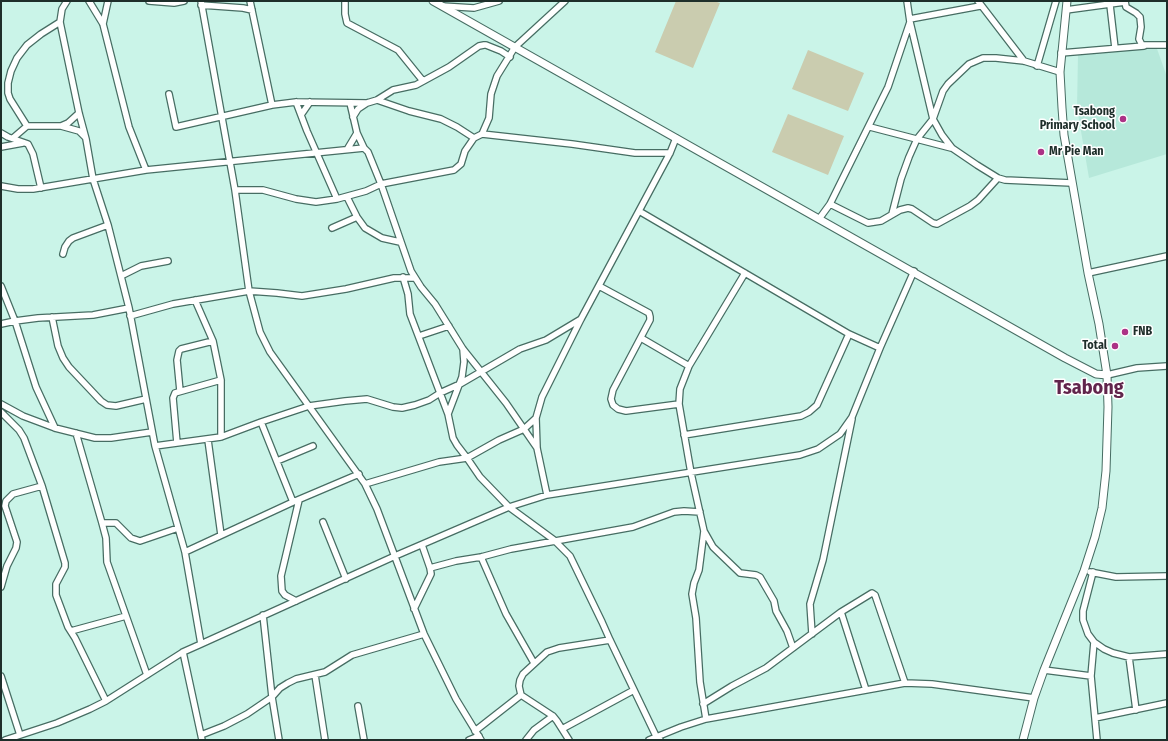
<!DOCTYPE html>
<html>
<head>
<meta charset="utf-8">
<style>
	body { margin:0 }
	#map { position:relative; width:1168px; height:741px; overflow:hidden; background:#caf4e8; font-family:"Fira Sans Condensed",sans-serif }
	canvas { display:block }
	.frame { position:absolute; inset:0; border:2px solid #1e2e2a; pointer-events:none }
</style>
</head>
<body>
<div id="map">
<canvas width="1168" height="741"></canvas>
<div class="frame"></div>
</div>
<script>
const g = document.querySelector('canvas').getContext('2d');
g.lineJoin = 'round';
function fill(path, color) {
  g.fillStyle = color;
  g.fill(path, 'evenodd');
}
function toPath(rows) {
  const path = new Path2D();
  for (const r of rows) {
    path.moveTo(r[0], r[1]);
    for (let i = 2; i < r.length; i += 2) path.lineTo(r[i], r[i + 1]);
  }
  return path;
}
function trace(path, color, width, dash) {
  g.strokeStyle = color;
  g.lineWidth = width;
  g.lineCap = dash ? 'butt' : 'round';
  g.setLineDash(dash || []);
  g.stroke(path);
}
function label(font, color, halo, rows, align = 'center') {
  g.font = font + ' "Fira Sans Condensed",sans-serif';
  g.lineWidth = 3;
  g.setLineDash([]);
  g.textBaseline = 'middle';
  g.strokeStyle = halo;
  g.fillStyle = color;
  for (const [text, x, y, turn = 0] of rows) {
    g.save();
    g.translate(x, y);
    g.rotate((+turn || 0) * Math.PI / 180);
    g.textAlign = isNaN(turn) ? turn : align;
    if (halo) g.strokeText(text, 0, 0);
    g.fillText(text, 0, 0);
    g.restore();
  }
}
fill(toPath([
	[1156,46,1167,77,1167,154,1089,178,1077,108,1078,54]
]), '#b6e8da');
fill(toPath([
	[676,1,714,1,720,3,693,68,655,52],
	[808,50,864,73,848,111,792,89],
	[788,114,844,136,828,175,772,152]
]), '#caccaf');
const minor = toPath([
	[67,1,62,9,60,22,79,113,86,139,93,179,108,225,129,308,155,446,185,552,201,644],
	[89,1,103,24,129,127,146,170],
	[149,1,174,3,184,1],
	[201,1,235,190,249,291,260,332,270,352,365,484,377,509,424,634,456,699,481,740],
	[250,1,272,105,296,102,367,103,377,100,393,90,416,85,449,67,479,46,484,45,486,45,501,51,510,57],
	[345,1,345,14,347,23,398,50,423,81],
	[907,1,910,22,933,119,942,135,952,148,977,165,998,178,1005,180,1072,183],
	[978,1,1024,61],
	[1125,1,1126,7,1136,13,1140,17,1141,27,1139,39,1142,45,1167,45],
	[201,5,243,8,252,10],
	[1110,5,1115,48],
	[442,6,474,8,499,1],
	[1066,10,1125,2],
	[910,19,980,6],
	[103,24,108,1],
	[1061,53,1144,46],
	[1037,66,1056,1],
	[169,94,176,127,272,105],
	[377,100,409,111,441,119,457,127,474,138],
	[296,102,307,131,337,199],
	[350,103,357,133,364,148,368,152,381,184,411,271,421,287,435,304,463,349,506,403,537,448],
	[301,115,310,102],
	[353,117,358,109,367,103],
	[27,126,10,99,8,93,8,83,11,71,17,58,27,45,41,34,60,22],
	[61,126,79,131,85,137],
	[870,127,951,148],
	[1,133,8,137,28,144,33,154,41,188],
	[482,134,489,118,491,94,497,76,515,47,565,1],
	[13,138,27,126,61,126,68,123,79,113],
	[1,147,23,143],
	[348,148,357,133],
	[1,186,18,189,33,189,146,170,364,148],
	[235,190,263,190,296,199,316,202,337,199,366,191,381,184,454,170,461,164,465,151,474,138,482,134,572,144,635,153,670,153],
	[347,197,357,217,365,228,382,238,400,242],
	[830,204,868,223,881,221,900,210,908,208,912,209,933,223,937,224,970,206,978,200,998,178],
	[639,211,849,334,880,348],
	[892,214,901,179,909,157,917,139,933,119,943,91,948,84,969,64,983,58,996,58,1024,61,1060,72],
	[819,219,830,204,888,87,910,22],
	[332,228,357,217],
	[63,254,65,247,69,241,73,238,108,225],
	[1088,273,1167,256],
	[121,276,141,266,168,261],
	[403,277,408,294,410,314,448,414,453,438,457,445,467,458,499,440,524,429,536,418],
	[1,286,15,321,36,387,55,428],
	[599,286,649,313,650,317,650,320,613,390,611,399,613,405,618,409,626,411,679,404],
	[195,300,213,341,221,380,221,437],
	[130,316,173,304,249,291,277,293,302,296,346,289,394,278,415,278],
	[52,317,58,346,63,358,69,367,101,401,107,405,116,406,146,399],
	[1,324,15,321,38,318,93,315,129,308],
	[419,336,449,326],
	[641,338,689,366],
	[1107,375,1137,368,1167,366],
	[180,391,177,360,179,351,181,349,213,341],
	[1,404,23,416,55,428,95,438,111,438,152,432],
	[1,412,19,430,24,438,42,486,65,563,65,567,56,584,56,595,68,627,75,638,106,701],
	[448,414,462,377,464,362,463,349],
	[261,422,293,502],
	[76,433,102,523,106,538,107,562,147,675],
	[684,435,801,416,809,412,817,405,849,334],
	[208,440,221,535],
	[177,443,173,398,175,393,221,380],
	[155,446,221,437,261,422,309,406,345,401,367,399,393,407,402,408,415,405,429,400,440,393,460,384,520,349,546,340,581,319],
	[277,461,313,446],
	[365,484,439,462,467,458,480,477,509,507,554,540,570,556,602,622,610,640,656,736,660,740],
	[547,495,537,448,536,418,542,397,581,319,670,153,676,138],
	[323,522,346,579],
	[102,523,116,523,131,538,140,541,178,528],
	[704,531,713,547,740,573,756,575,760,577,774,601,776,611,787,631,793,648],
	[185,552,293,502,359,474],
	[481,557,506,614,534,663],
	[430,568,456,561,481,557,511,549,633,527,674,512,684,511,700,512],
	[1090,572,1116,577,1167,576],
	[1093,572,1083,611,1083,620,1088,634,1094,642,1091,676,1097,740],
	[1,587,7,566,16,548,17,542,5,506,6,501,13,494,42,486],
	[296,601,285,595,282,591,281,576,299,500],
	[414,609,431,574,430,568,422,545],
	[841,612,866,690],
	[263,615,272,697,279,740],
	[71,631,126,616],
	[812,634,810,604,823,560,852,419],
	[1094,642,1104,649,1113,653,1129,657,1167,654],
	[183,652,202,740],
	[1129,657,1136,710],
	[1044,670,1091,676],
	[315,675,325,740],
	[1,676,20,735],
	[521,695,553,716],
	[703,704,732,686,766,668,841,612,872,593,875,595,905,683],
	[358,706,364,740],
	[1095,718,1167,703],
	[706,719,700,682,696,618,692,594,694,583,699,570,704,531,691,473,679,404,680,389,689,366,745,273],
	[562,729,634,690],
	[475,731,521,695,519,686,520,680,523,674,547,652,559,648,610,640],
	[201,735,224,726,247,714,272,697,280,688,288,683,296,679,325,672,352,655,424,634],
	[5,740,57,723,90,709,106,701,183,652,201,644,395,556,509,507,547,495,800,455,818,449,840,434,852,417,880,348,914,271],
	[469,740,479,736],
	[526,740,534,730,553,716,557,721,569,740],
	[649,740,681,727,706,719,905,683,932,684,1034,698]
]);
const major = toPath([
	[433,1,1065,358,1096,374,1107,375],
	[1023,740,1034,698,1044,670,1084,571,1095,537,1102,508,1106,471,1108,407,1107,375,1099,324,1088,273,1064,135,1062,108,1060,72,1067,1]
]);
trace(minor, '#476d63', 8);
trace(major, '#476d63', 9);
trace(minor, '#fff', 5.5);
trace(major, '#fff', 7);
for (const [x, y, r, color] of [
	[1123,119,4,"#ac3286"],
	[1041,152,4,"#ac3286"],
	[1125,332,4,"#ac3286"],
	[1115,346,4,"#ac3286"]
]) {
  const dot = new Path2D();
  dot.arc(x, y, r, 0, 2 * Math.PI);
  g.fillStyle = color;
  g.fill(dot);
  trace(dot, '#fff', 1.5);
}
label('bold 12px', '#1e2e2a', '#fff', [
	["Tsabong",1115,112],
	["Primary School",1115,126],
	["Mr Pie Man",1049,152,"left"],
	["FNB",1133,332,"left"],
	["Total",1107,346]
], 'right');
label('bold 20px', '#61254c', '#fff', [
	["Tsabong",1089,388]
]);
</script>
</body>
</html>
